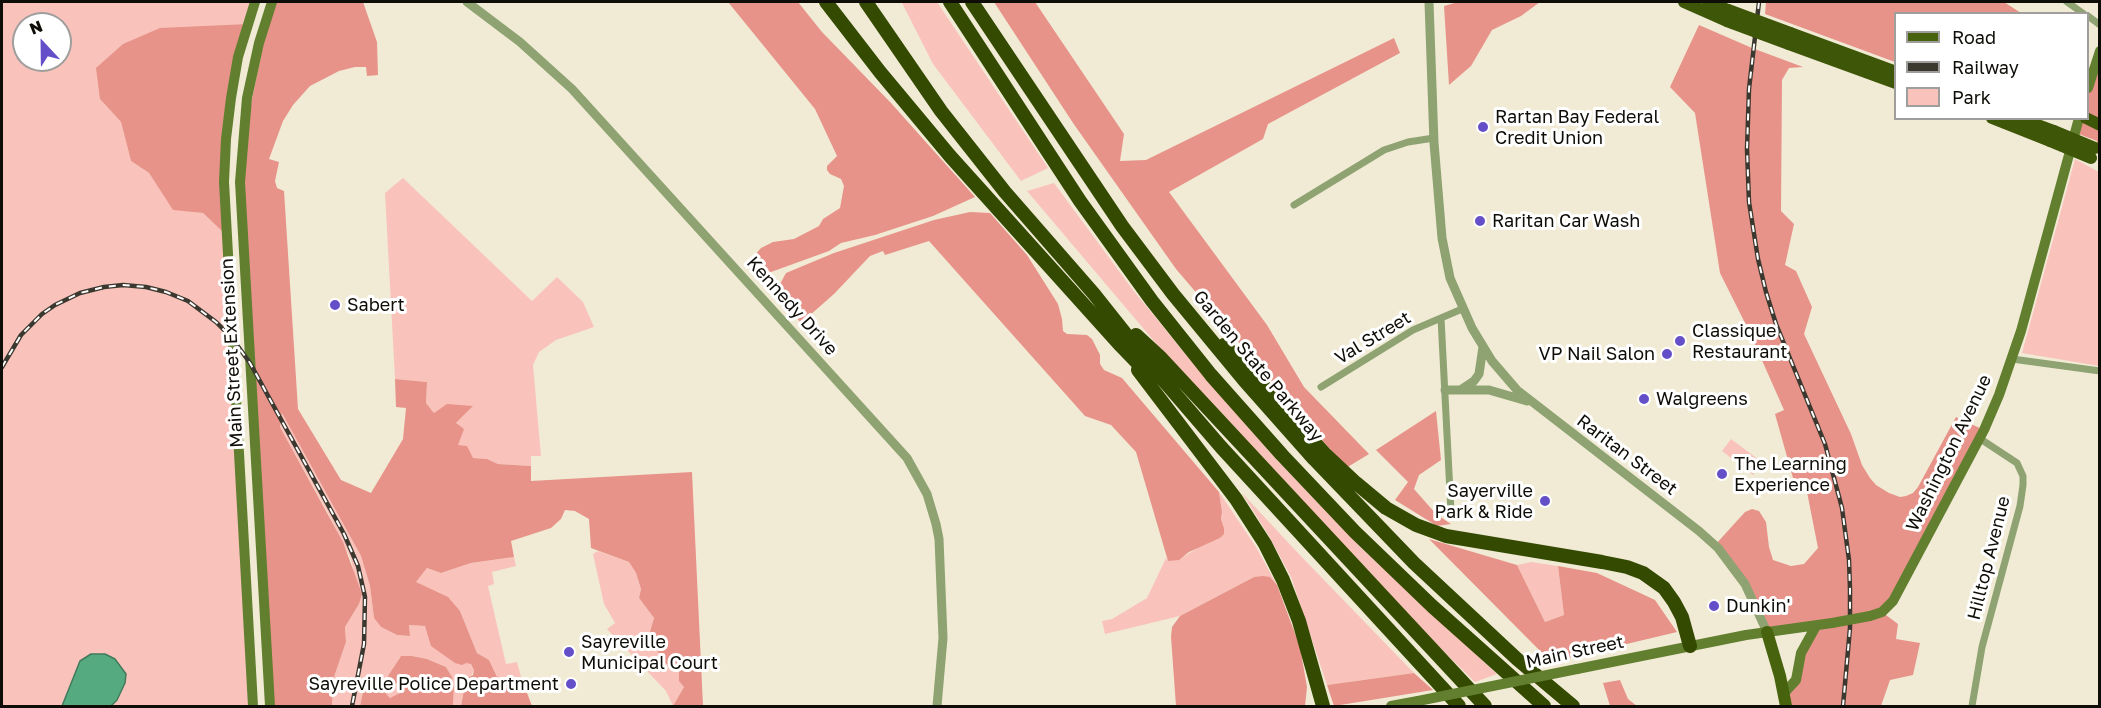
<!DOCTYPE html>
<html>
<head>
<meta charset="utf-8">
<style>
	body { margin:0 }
	#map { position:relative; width:2101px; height:708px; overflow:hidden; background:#f1ebd6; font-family:"Golos Text",sans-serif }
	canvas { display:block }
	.frame { position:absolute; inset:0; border:3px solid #0f0d07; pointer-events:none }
	.legend { position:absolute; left:1894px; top:12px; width:195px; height:108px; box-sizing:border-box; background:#fff; border:2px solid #9f9e9c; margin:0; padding:8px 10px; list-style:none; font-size:18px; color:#0f0d07 }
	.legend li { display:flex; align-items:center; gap:12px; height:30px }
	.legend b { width:30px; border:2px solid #9f9e9c }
	.north { position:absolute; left:12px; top:12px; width:60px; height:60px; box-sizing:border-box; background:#fff; border:2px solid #9f9e9c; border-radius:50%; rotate:338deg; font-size:16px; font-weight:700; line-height:24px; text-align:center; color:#0f0d07 }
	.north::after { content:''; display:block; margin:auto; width:21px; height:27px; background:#654fc8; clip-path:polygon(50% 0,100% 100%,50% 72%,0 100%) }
</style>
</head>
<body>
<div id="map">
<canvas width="2101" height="708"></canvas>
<div class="frame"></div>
<ul class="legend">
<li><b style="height:8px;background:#48630e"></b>Road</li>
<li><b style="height:8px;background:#3b382f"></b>Railway</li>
<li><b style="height:16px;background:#f9c3bc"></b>Park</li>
</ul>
<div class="north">N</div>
</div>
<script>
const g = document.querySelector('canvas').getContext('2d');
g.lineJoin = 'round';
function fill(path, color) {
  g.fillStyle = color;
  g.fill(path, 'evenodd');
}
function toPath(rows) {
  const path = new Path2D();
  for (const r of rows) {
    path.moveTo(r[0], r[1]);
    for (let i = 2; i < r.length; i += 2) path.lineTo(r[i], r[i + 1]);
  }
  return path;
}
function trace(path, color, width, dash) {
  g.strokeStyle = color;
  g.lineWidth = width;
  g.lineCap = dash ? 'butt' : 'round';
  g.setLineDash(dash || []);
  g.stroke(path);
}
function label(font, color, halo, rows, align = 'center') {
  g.font = font + ' "Golos Text",sans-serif';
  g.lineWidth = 6;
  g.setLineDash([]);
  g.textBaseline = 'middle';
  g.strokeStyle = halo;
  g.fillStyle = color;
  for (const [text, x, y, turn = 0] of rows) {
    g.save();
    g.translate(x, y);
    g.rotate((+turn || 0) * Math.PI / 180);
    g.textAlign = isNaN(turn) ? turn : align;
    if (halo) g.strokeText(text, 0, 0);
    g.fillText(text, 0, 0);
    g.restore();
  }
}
fill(toPath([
	[2,2,255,2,248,24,100,99,121,122,131,161,149,173,173,209,203,213,226,235,253,706,111,706,117,700,125,683,80,661,62,706,2,706],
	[24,24,60,24,60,60,24,60],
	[903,2,937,2,1048,168,1021,181,933,64,902,3],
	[2075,159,2099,172,2099,366,2022,353],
	[403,178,532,301,557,277,583,302,594,327,556,340,539,352,533,365,541,456,531,456,531,466,498,464,487,459,473,458,457,445,456,423,472,407,434,413,426,403,427,382,395,379,385,193],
	[1054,183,1133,290,1191,361,1274,457,1361,548,1497,674,1475,682,1439,647,1181,373,1027,191],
	[282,412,361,556,370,586,374,618,381,627,397,635,410,636,409,625,425,626,429,634,471,664,474,670,464,690,461,706,453,706,454,687,452,677,446,667,427,659,412,656,400,657,389,676,402,687,400,693,395,697,390,698,381,688,363,692,360,706,332,706,333,680,346,642,345,627,359,604,351,559,328,513,280,427],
	[1731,439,1762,462,1753,475,1722,451],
	[1219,492,1256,547,1277,585,1270,577,1254,577,1180,616,1105,634,1102,621,1112,619,1147,598,1166,558,1168,561,1185,556,1199,547,1220,538,1224,528,1221,519,1222,512],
	[1242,493,1297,552,1414,673,1327,685,1291,577,1269,536],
	[598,551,629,562,636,573,641,589,639,598,654,618,649,635,655,644,662,662,679,669,684,687,673,706,666,691,607,629,615,623,604,604,593,554],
	[514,557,516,566,492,572,494,584,488,586,506,664,517,662,522,680,499,681,489,660,477,653,460,611,415,583,427,568,441,573,471,563],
	[1531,562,1558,566,1564,615,1545,622,1517,565]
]), '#f9c3bc');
fill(toPath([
	[272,2,363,2,377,42,378,75,367,76,366,67,355,67,339,71,310,86,293,105,283,121,269,159,279,162,275,181,277,188,284,191,298,409,341,480,371,493,403,439,406,408,396,407,395,379,427,382,426,403,434,413,447,404,473,406,456,423,464,429,458,445,467,446,473,458,487,459,498,464,531,466,531,481,692,472,703,706,673,706,684,687,679,681,679,669,662,662,655,644,649,635,654,618,639,598,641,589,636,573,629,562,591,548,589,519,575,511,565,510,561,519,551,528,511,541,514,557,471,563,441,573,427,568,416,582,448,597,460,611,477,653,489,660,499,681,522,680,532,706,461,706,466,679,473,675,474,670,471,664,466,663,462,665,455,663,431,646,425,626,409,625,410,636,397,635,381,627,374,618,370,586,361,556,282,413,280,427,343,542,362,594,359,604,345,627,346,642,333,680,332,706,270,706,241,153],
	[728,2,798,2,822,32,891,103,975,197,933,216,875,235,841,243,829,251,760,276,751,273,749,268,752,258,761,248,773,242,794,239,819,226,823,219,840,208,844,186,841,179,830,174,827,170,827,166,837,156,815,109],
	[994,2,1035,2,1124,134,1120,161,1146,160,1394,38,1400,53,1268,124,1263,139,1169,192,1267,325,1304,387,1369,454,1346,468,1176,269,1073,123],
	[1458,2,1540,2,1521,16,1492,30,1471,66,1449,85,1444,6],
	[1766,2,2004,2,2021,13,1896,14,1895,62,1765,14],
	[248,24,231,98,226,235,203,213,173,210,149,173,131,161,121,122,100,99,96,68,123,44,160,28],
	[1699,25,1752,48,1803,67,1789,68,1782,80,1781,211,1794,224,1785,265,1796,271,1812,307,1804,334,1851,434,1862,465,1870,478,1876,485,1889,493,1900,497,1906,496,1913,493,1918,487,1956,417,1984,430,1882,612,1898,624,1896,639,1920,643,1913,675,1890,680,1881,706,1786,706,1784,693,1816,626,1767,632,1757,608,1715,545,1745,512,1752,509,1759,511,1766,522,1769,547,1773,560,1791,566,1804,564,1818,548,1807,492,1793,478,1775,414,1784,410,1749,331,1720,273,1695,113,1670,87],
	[2099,59,2099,151,2095,148,2097,141,2076,133,2079,119,2088,118,2088,88],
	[970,212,990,213,1027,255,1058,304,1062,319,1063,331,1067,334,1087,335,1092,339,1100,355,1100,364,1104,370,1122,378,1219,492,1222,512,1221,519,1224,528,1224,534,1220,538,1189,552,1179,560,1168,561,1136,452,1111,425,1085,416,929,241,885,255,883,251,870,256,834,294,801,323,780,298,780,284,786,273,834,253,934,220],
	[1436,411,1441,460,1419,475,1414,489,1436,514,1451,524,1437,526,1395,500,1408,482,1376,450],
	[1429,539,1517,565,1545,622,1564,615,1558,566,1597,573,1655,600,1677,632,1551,662],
	[1263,576,1270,577,1277,585,1300,647,1307,687,1305,706,1176,706,1171,637,1172,627,1180,616,1254,577],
	[401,656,412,656,427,659,446,667,452,677,454,687,453,706,360,706,363,692,370,689,378,687,381,688,390,698,400,693,402,687,399,683,393,684,388,676],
	[1414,673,1433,690,1334,706,1327,685],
	[1620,680,1628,699,1637,706,1610,706,1603,683]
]), '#e79389');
const water = toPath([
	[91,654,105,654,115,659,126,674,125,683,117,700,111,706,62,706,80,661,91,654]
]);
fill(water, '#56aa80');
trace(water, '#417b5c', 1.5);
trace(toPath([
	[2067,2,2084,14],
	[2088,16,2100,25],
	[1294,205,1384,150,1408,142,1434,138],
	[1441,318,1451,512],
	[2012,359,2100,371],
	[1321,387,1413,330,1462,309],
	[1972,706,1982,647,2020,506,2023,485,2023,476,2017,463,1979,438]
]), '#8ea371', 7);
trace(toPath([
	[467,2,520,42,572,89,907,458,927,494,936,524,939,539,943,638,937,706],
	[1429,2,1434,143,1442,238,1450,278,1472,328,1492,361,1517,390,1699,531,1718,548,1745,584,1767,632],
	[1462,389,1474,381,1479,374,1483,347],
	[1445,390,1489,390,1527,401]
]), '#8ea371', 9);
trace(toPath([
	[2088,88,2100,51],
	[1870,616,1882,612,1893,601,1984,430,1999,395,2021,331,2079,118],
	[1577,669,1746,635,1832,623],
	[1784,693,1796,680,1801,653,1816,626],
	[253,706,224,182,226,139,231,98,238,57,255,2],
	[270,706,240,182,247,98,259,43,272,2],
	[1391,706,1418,701]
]), '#627f30', 10);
trace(toPath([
	[1767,632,1780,676,1786,706]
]), '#48630e', 12);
trace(toPath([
	[1684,2,1727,21],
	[1708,2,1728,10],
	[1790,33,1896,72],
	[1789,44,1896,83],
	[1992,118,2050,141],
	[2019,118,2054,131],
	[2086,118,2100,125]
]), '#3e5607', 12);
trace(toPath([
	[826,2,880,72,950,156,1121,346,1148,374],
	[866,2,941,111,1005,192,1094,294,1152,367,1221,447,1459,706],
	[950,2,1080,201,1152,301,1211,375,1282,455,1355,532,1432,606,1544,706],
	[972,2,1122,226,1173,294,1244,380,1314,459,1414,563,1517,659,1573,706],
	[1136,335,1161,358,1485,706],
	[1224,345,1241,361,1324,453,1356,483,1386,508,1416,525,1446,536,1602,562,1627,567,1643,573,1664,588,1674,602,1682,617,1690,646],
	[1138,370,1236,499,1265,544,1283,580,1299,621,1323,706]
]), '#344a00', 14);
const rail = toPath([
	[1759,2,1749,89,1747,149,1749,202,1758,259,1766,292,1776,324,1825,444,1842,508,1849,560,1850,589,1850,628,1843,706],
	[2,367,21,335,42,314,55,305,80,293,104,287,123,285,146,287,166,292,188,301,216,322,232,338,250,363,344,534,358,566,365,597,364,644,352,706]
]);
trace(rail, '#3b382f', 4.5);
trace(rail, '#fff', 2, [7]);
trace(toPath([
	[1832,623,1870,616],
	[1418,701,1577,669]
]), '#627f30', 10);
trace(toPath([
	[1728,10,1790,33],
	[1727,21,1789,44],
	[2054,131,2095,148],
	[2050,141,2091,158]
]), '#3e5607', 12);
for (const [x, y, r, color] of [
	[1483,127,6,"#654fc8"],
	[1480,221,6,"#654fc8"],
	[335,305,6,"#654fc8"],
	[1680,341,6,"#654fc8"],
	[1667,354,6,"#654fc8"],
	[1644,399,6,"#654fc8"],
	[1722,474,6,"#654fc8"],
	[1545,501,6,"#654fc8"],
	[1714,606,6,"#654fc8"],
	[569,652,6,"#654fc8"],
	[571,684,6,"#654fc8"]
]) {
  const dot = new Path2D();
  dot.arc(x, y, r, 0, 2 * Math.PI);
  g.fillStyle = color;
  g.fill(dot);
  trace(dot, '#fff', 2);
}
label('18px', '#0f0d07', '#fff', [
	["Rartan Bay Federal",1495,117],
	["Credit Union",1495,138],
	["Raritan Car Wash",1492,221],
	["Sabert",347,305],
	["Classique",1692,331],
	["Restaurant",1692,352],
	["VP Nail Salon",1655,354,"right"],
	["Walgreens",1656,399],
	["The Learning",1734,464],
	["Experience",1734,485],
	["Sayerville",1533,491,"right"],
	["Park & Ride",1533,512,"right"],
	["Dunkin'",1726,606],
	["Sayreville",581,642],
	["Municipal Court",581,663],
	["Sayreville Police Department",559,684,"right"]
], 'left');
label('18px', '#0f0d07', '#fff', [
	["Kennedy Drive",792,306,48],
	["Val Street",1373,338,-31],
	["Main Street Extension",232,353,-93],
	["Garden State Parkway",1258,366,50],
	["Washington Avenue",1949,453,-64],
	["Raritan Street",1627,455,37],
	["Hilltop Avenue",1989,558,-76],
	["Main Street",1575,652,-12]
]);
</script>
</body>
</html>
